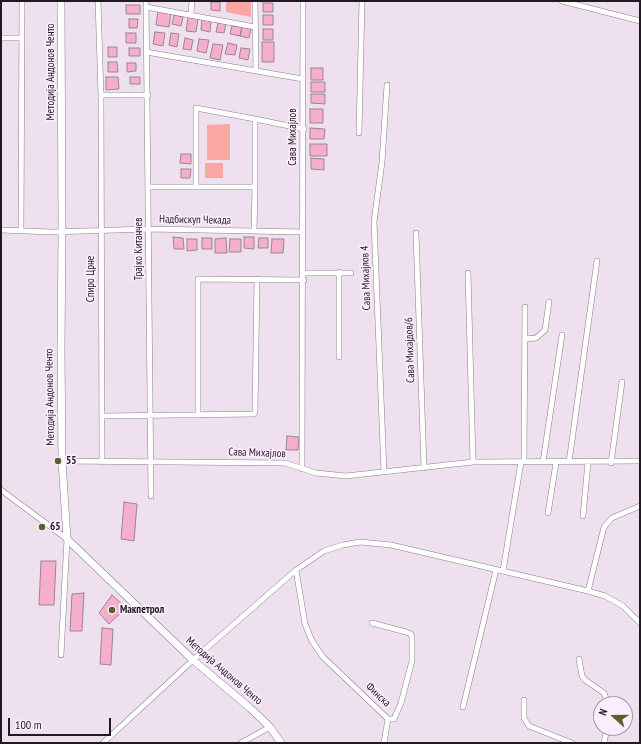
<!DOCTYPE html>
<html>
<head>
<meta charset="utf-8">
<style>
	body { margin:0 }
	#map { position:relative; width:641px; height:744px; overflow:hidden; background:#efe0f0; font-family:"PT Sans Narrow",sans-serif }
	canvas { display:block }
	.frame { position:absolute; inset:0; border:2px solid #201a20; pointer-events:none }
	.north { position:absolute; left:593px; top:696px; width:40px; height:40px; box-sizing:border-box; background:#fcedfe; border:1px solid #a499a5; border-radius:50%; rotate:291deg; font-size:11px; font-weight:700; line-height:16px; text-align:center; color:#201a20 }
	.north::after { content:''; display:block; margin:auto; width:14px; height:18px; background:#5d5e2b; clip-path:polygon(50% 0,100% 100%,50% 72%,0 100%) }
	.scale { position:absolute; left:8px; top:718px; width:103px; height:18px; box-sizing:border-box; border:2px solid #201a20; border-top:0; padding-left:5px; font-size:12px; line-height:14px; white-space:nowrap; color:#201a20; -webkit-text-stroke:3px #fcedfe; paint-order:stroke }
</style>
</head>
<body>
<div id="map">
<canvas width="641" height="744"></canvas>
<div class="frame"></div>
<div class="north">N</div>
<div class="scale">100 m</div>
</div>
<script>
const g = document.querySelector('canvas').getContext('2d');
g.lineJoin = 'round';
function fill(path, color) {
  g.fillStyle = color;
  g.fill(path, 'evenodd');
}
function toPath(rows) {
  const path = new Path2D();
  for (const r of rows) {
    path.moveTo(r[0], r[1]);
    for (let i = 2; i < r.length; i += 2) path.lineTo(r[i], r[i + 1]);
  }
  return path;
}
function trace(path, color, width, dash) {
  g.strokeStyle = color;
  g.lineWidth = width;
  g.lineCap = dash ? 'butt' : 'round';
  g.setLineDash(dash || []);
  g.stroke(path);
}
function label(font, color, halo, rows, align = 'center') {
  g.font = font + ' "PT Sans Narrow",sans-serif';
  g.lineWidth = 3.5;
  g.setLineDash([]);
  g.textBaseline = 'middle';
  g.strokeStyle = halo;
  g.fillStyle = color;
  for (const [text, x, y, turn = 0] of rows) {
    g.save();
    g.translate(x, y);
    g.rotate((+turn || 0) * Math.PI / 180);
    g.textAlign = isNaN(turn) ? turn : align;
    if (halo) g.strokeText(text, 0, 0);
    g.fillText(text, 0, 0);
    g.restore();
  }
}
fill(toPath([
	[226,1,251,1,251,17,226,12],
	[230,124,230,160,207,160,207,125],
	[205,163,223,163,223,178,205,178]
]), '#fca6a3');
const building = toPath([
	[211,2,220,2,220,11,211,10,211,2],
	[263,3,273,3,273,12,263,12,263,3],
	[126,5,140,5,140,14,126,14,126,5],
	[158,11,171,13,169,27,156,25,158,11],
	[174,15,183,17,181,26,172,24,174,15],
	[263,15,273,15,273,25,263,25,263,15],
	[188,17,198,19,196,32,186,31,188,17],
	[202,18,211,20,210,32,201,30,202,18],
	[129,19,138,19,137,28,129,28,129,19],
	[218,23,226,24,224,33,216,32,218,23],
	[232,26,242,27,240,36,230,34,232,26],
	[242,27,251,29,249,38,240,36,242,27],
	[263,29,273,29,273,40,263,40,263,29],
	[155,32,165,33,163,46,153,44,155,32],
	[126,33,136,33,136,43,126,43,126,33],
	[171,33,179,34,177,47,169,45,171,33],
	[185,38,193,40,191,50,183,49,185,38],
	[199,39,209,40,206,53,197,51,199,39],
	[262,42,274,42,274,62,262,62,262,42],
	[228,43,237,45,235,55,225,54,228,43],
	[213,44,223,45,220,60,210,58,213,44],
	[108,47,117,47,117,57,108,57,108,47],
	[129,48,140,48,140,56,129,56,129,48],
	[241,48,250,49,248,60,239,58,241,48],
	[108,62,117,62,118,72,108,72,108,62],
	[127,63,136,63,136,71,127,72,127,63],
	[311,68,323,68,323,80,311,80,311,68],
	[106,77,118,77,119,89,106,90,106,77],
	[130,77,140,77,140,84,130,84,130,77],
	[311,82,325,82,325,92,311,92,311,82],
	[311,94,325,94,325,104,311,103,311,94],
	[310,109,323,109,323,123,310,123,310,109],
	[310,128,325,129,324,139,310,139,310,128],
	[310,144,327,144,327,156,310,156,310,144],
	[181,154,191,154,191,164,180,163,181,154],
	[311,158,324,159,324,170,311,169,311,158],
	[181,169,191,169,190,178,181,178,181,169],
	[173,237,183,238,184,249,174,249,173,237],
	[244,237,254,237,254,249,244,248,244,237],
	[202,238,212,238,212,249,202,249,202,238],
	[226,238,227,253,215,253,215,239,226,238],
	[259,238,268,238,268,248,258,248,259,238],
	[187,239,197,239,197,250,187,251,187,239],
	[230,239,241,239,241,252,229,252,230,239],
	[272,239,284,239,283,253,271,253,272,239],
	[287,436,299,437,298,450,286,450,287,436],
	[124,502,137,504,134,541,121,539,124,502],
	[41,561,56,561,54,605,39,605,41,561],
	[84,593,82,631,70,631,72,594,84,593],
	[112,595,126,608,109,624,99,613,112,595],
	[102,628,113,629,111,665,100,664,102,628]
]);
fill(building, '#f5aecc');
trace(building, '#9b868e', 1);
const street = toPath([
	[98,1,101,95,102,462],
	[146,1,151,496],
	[255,1,256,70],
	[562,1,640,21],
	[146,7,255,27],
	[191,14,192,1],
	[1,38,22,38],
	[146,52,303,79],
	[101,95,148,95],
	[359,133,362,1],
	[149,187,255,187,255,119,304,129],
	[196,187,196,108,255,119],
	[1,230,51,232,149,229,303,232],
	[21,231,22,1],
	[254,231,255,187],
	[416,233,424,468],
	[304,273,351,273],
	[468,273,473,462],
	[525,339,536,338,545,330,549,302],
	[339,357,339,272],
	[198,415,198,279,304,280],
	[102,416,254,414,255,412,257,279],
	[62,461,285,463,316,473,346,476,473,462,640,461],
	[524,461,525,307],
	[543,462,562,335],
	[569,462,597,261],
	[611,463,622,382],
	[302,469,303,1],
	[384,472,374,222,382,162,387,85],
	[1,490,67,539,61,655],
	[548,513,556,463],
	[583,516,588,462],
	[296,570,305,624,312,641,323,657,388,719,394,719,401,703,412,661,412,638,411,634,406,632,372,623],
	[503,571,521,462],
	[588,591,604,527,612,518,640,506],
	[579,659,582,676,585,680,604,693,608,704],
	[524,700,524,718,529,726,572,743],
	[463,707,496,570],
	[103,743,193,660,296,570,324,551,343,545,360,542,391,545,588,591,605,596,623,606,640,623],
	[241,743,270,727],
	[384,743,388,719],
	[604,743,607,728]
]);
const secondary = toPath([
	[61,1,62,232,61,349,62,461,67,539,193,660,250,708,270,727,281,743]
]);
trace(street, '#8b7d8d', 6);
trace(secondary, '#8b7d8d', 8);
trace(street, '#fff', 5);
trace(secondary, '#fff', 7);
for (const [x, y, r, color] of [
	[58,461,4,"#5d5e2b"],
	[42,527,4,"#5d5e2b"],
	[112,610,4,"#5d5e2b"]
]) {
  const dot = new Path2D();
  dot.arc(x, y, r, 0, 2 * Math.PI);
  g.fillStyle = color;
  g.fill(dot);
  trace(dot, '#fcedfe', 1.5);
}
label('11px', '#201a20', '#fcedfe', [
	["Методија Андонов Ченто",51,72,-90],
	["Сава Михајлов",293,137,-90],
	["Надбискуп Чекада",195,220,1],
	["Трајко Китанчев",139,249,-90],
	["Сава Михајлов 4",366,278,-92],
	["Спиро Црне",91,279,-90],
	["Сава Михајдов/6",410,350,-92],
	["Методија Андонов Ченто",50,397,-91],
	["Сава Михајлов",257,453,2],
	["Методија Андонов Ченто",224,671,41],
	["Финска",378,695,43]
]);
label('bold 11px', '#201a20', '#fcedfe', [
	["55",66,461],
	["65",50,527],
	["Макпетрол",120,610]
], 'left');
</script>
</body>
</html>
